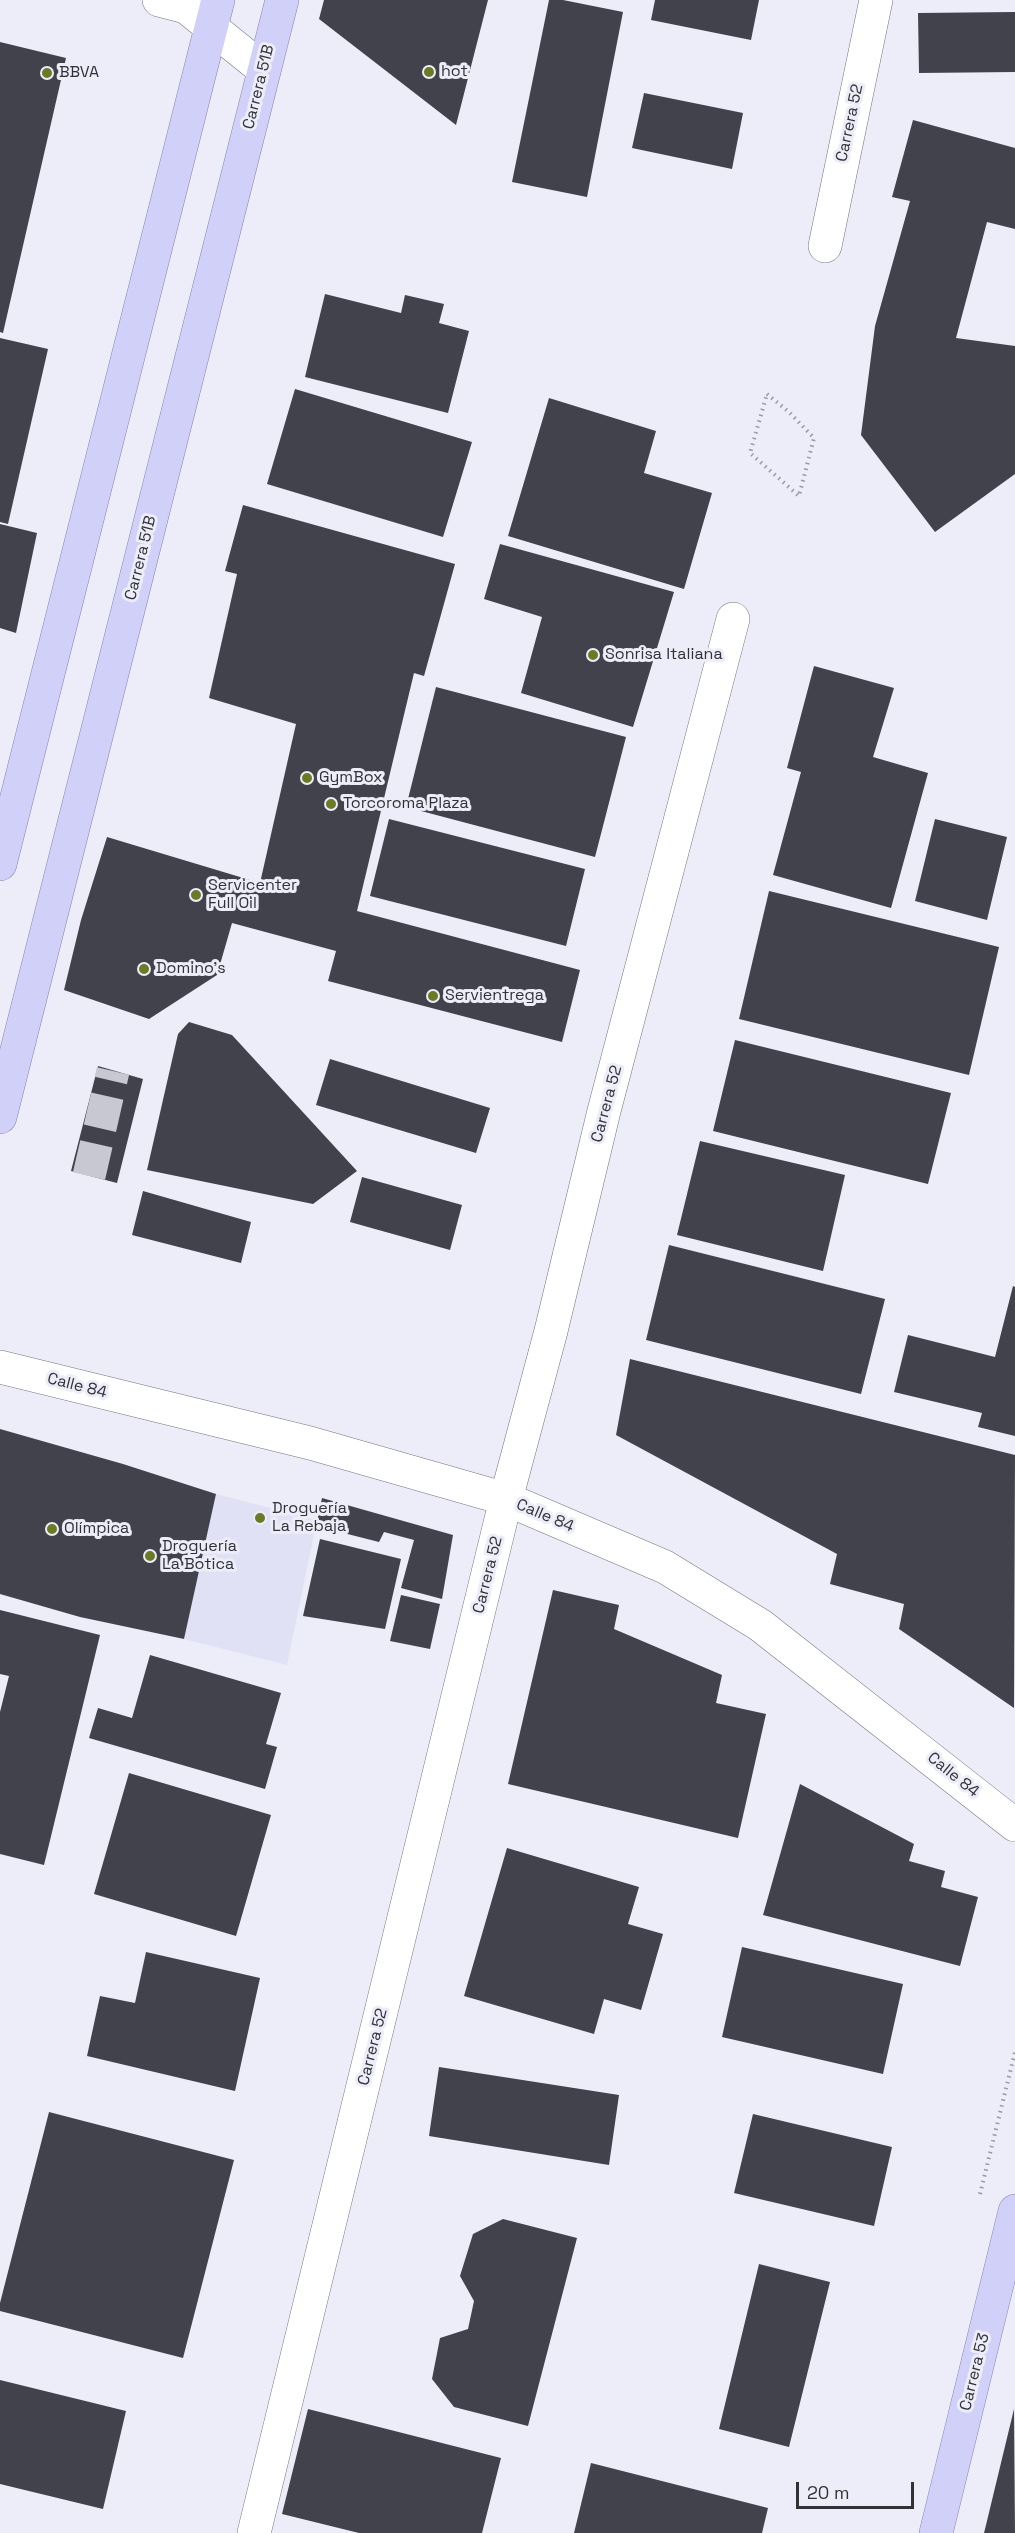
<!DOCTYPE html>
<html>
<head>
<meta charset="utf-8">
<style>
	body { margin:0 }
	#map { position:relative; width:1015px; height:2533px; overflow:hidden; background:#ededf9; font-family:"Space Grotesk",sans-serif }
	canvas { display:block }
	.scale { position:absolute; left:796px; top:2482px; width:118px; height:27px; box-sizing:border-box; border:3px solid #313236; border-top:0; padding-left:8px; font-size:18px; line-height:21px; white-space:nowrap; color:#313236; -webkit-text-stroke:4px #ededf9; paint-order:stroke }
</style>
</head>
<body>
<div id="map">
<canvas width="1015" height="2533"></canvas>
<div class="scale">20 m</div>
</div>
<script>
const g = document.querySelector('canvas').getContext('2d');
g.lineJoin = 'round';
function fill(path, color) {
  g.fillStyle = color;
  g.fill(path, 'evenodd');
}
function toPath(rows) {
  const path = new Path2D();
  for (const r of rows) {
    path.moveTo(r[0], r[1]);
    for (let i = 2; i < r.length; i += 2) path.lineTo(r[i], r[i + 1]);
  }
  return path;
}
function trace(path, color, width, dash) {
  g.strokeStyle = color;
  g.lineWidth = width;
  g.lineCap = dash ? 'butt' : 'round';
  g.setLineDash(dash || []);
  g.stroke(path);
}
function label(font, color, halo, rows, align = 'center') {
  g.font = font + ' "Space Grotesk",sans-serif';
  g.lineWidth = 6;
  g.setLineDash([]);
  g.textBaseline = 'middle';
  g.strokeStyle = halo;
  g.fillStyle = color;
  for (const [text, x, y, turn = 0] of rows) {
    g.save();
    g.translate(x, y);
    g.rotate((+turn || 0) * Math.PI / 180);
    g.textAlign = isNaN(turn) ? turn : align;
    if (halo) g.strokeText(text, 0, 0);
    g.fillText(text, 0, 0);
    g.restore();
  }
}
fill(toPath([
	[216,1494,317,1520,287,1665,184,1639]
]), '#e0e1f4');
fill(toPath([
	[324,0,488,0,456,125,319,19],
	[549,0,563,0,623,12,587,197,512,182],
	[655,0,759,0,751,40,651,20],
	[1015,12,1015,72,919,73,918,13],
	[0,42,66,58,3,333,0,332],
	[644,93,743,113,732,169,632,148],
	[913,120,1015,148,1015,229,987,222,956,338,1015,346,1015,474,935,532,861,435,875,326,910,201,892,197],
	[325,294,401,313,405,295,444,304,439,323,469,331,448,413,305,377],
	[0,338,48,349,8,524,0,522],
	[295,389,472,442,443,537,267,484],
	[549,398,656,431,644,473,712,493,684,589,508,536],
	[243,505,455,564,424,676,414,673,357,911,580,970,562,1042,328,981,336,951,232,923,217,975,149,1019,64,990,81,920,107,837,260,883,296,724,209,698,237,574,225,571],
	[0,524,37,533,16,633,0,628],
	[500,544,674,592,633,727,521,693,542,617,484,599],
	[814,666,894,688,873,757,928,773,891,908,773,875,801,772,787,768],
	[436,687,626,737,595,857,406,807],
	[389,819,585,869,566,946,370,896],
	[935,819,1007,837,987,920,915,901],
	[769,891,999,947,969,1075,739,1019],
	[189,1022,232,1035,357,1171,313,1204,147,1170,178,1034],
	[735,1040,951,1093,928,1184,713,1131],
	[330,1059,490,1108,476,1153,316,1105],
	[98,1066,143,1079,117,1183,71,1171],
	[700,1141,845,1175,823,1271,677,1235],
	[362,1177,462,1205,450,1250,350,1222],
	[143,1191,251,1222,241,1263,132,1235],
	[669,1245,885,1299,861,1394,646,1340],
	[1013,1286,1015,1287,1015,1436,978,1427,982,1413,894,1392,908,1335,995,1357],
	[630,1359,1015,1455,1014,1708,899,1629,904,1604,830,1584,837,1554,616,1435],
	[0,1429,123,1464,216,1494,184,1639,80,1617,0,1594],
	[322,1498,453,1535,442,1599,401,1588,414,1540,384,1532,379,1542,316,1526],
	[320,1539,401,1559,385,1629,303,1616],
	[553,1590,619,1605,614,1629,722,1675,716,1703,766,1714,738,1838,508,1784],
	[401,1595,440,1604,430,1649,390,1641],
	[0,1610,100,1635,44,1865,0,1854,0,1712,9,1676,0,1674],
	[150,1655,281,1693,266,1744,277,1747,265,1789,89,1738,98,1708,132,1718],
	[129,1773,271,1815,236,1936,94,1894],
	[800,1784,914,1844,909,1861,945,1871,941,1887,978,1897,960,1966,763,1915],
	[507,1848,639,1887,628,1924,663,1934,641,2010,604,1999,594,2034,464,1996],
	[742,1947,903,1984,883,2074,722,2037],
	[146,1952,260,1978,235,2091,87,2056,100,1996,135,2003],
	[439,2067,619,2095,609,2165,429,2136],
	[49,2112,234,2160,183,2358,0,2311,0,2303],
	[753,2114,892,2147,874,2226,734,2193],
	[503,2219,577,2238,528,2426,454,2407,432,2379,440,2338,468,2329,474,2301,460,2276,473,2234],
	[759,2264,830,2282,789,2447,719,2429],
	[0,2380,126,2411,103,2509,0,2484],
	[308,2409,501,2458,482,2533,359,2533,282,2514],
	[1014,2409,1015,2533,984,2533,986,2525],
	[591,2463,768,2508,762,2533,574,2533]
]), '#42424c');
trace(toPath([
	[89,1176,113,1071]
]), '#c7c8d2', 33, [33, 16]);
const minor = toPath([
	[159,0,186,7,264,70],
	[825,246,876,0],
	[0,1367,310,1443,506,1499,665,1567,760,1625,1015,1825],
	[254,2533,506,1499,551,1331,604,1111,733,619]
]);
const major = toPath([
	[0,864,218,0],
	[0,1117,282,0],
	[936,2533,1015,2211]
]);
trace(minor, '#75757f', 34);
trace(major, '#8484b2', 34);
trace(toPath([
	[767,394,789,412,814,438,799,496,750,453,767,394],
	[980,2194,1015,2052]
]), '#999aa2', 4, [1.5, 4.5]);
trace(minor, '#fff', 33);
trace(major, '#d0d0f9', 33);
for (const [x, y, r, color] of [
	[429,72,6,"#6c7a27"],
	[47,73,6,"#6c7a27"],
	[593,655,6,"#6c7a27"],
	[307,778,6,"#6c7a27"],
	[331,804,6,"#6c7a27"],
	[196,895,6,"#6c7a27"],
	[144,969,6,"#6c7a27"],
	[433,996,6,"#6c7a27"],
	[260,1518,6,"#6c7a27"],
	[52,1529,6,"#6c7a27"],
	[150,1556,6,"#6c7a27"]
]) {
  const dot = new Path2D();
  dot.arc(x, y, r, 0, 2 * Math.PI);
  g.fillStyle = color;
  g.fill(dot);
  trace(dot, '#ededf9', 2);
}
label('16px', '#313236', '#ededf9', [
	["hot",441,72],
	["BBVA",59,73],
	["Sonrisa Italiana",605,655],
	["GymBox",319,778],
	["Torcoroma Plaza",343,804],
	["Servicenter",208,886],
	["Full Oil",208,904],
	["Domino's",156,969],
	["Servientrega",445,996],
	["Droguería",272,1509],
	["La Rebaja",272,1527],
	["Olímpica",64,1529],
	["Droguería",162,1547],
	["La Botica",162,1565]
], 'left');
label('16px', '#313236', '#ededf9', [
	["Carrera 51B",259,87,-76],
	["Carrera 52",850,123,-78],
	["Carrera 51B",141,558,-76],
	["Carrera 52",607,1104,-75],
	["Calle 84",77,1386,14],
	["Calle 84",545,1516,23],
	["Carrera 52",488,1575,-76],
	["Calle 84",953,1775,39],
	["Carrera 52",373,2047,-76],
	["Carrera 53",975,2372,-76]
]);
</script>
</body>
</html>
